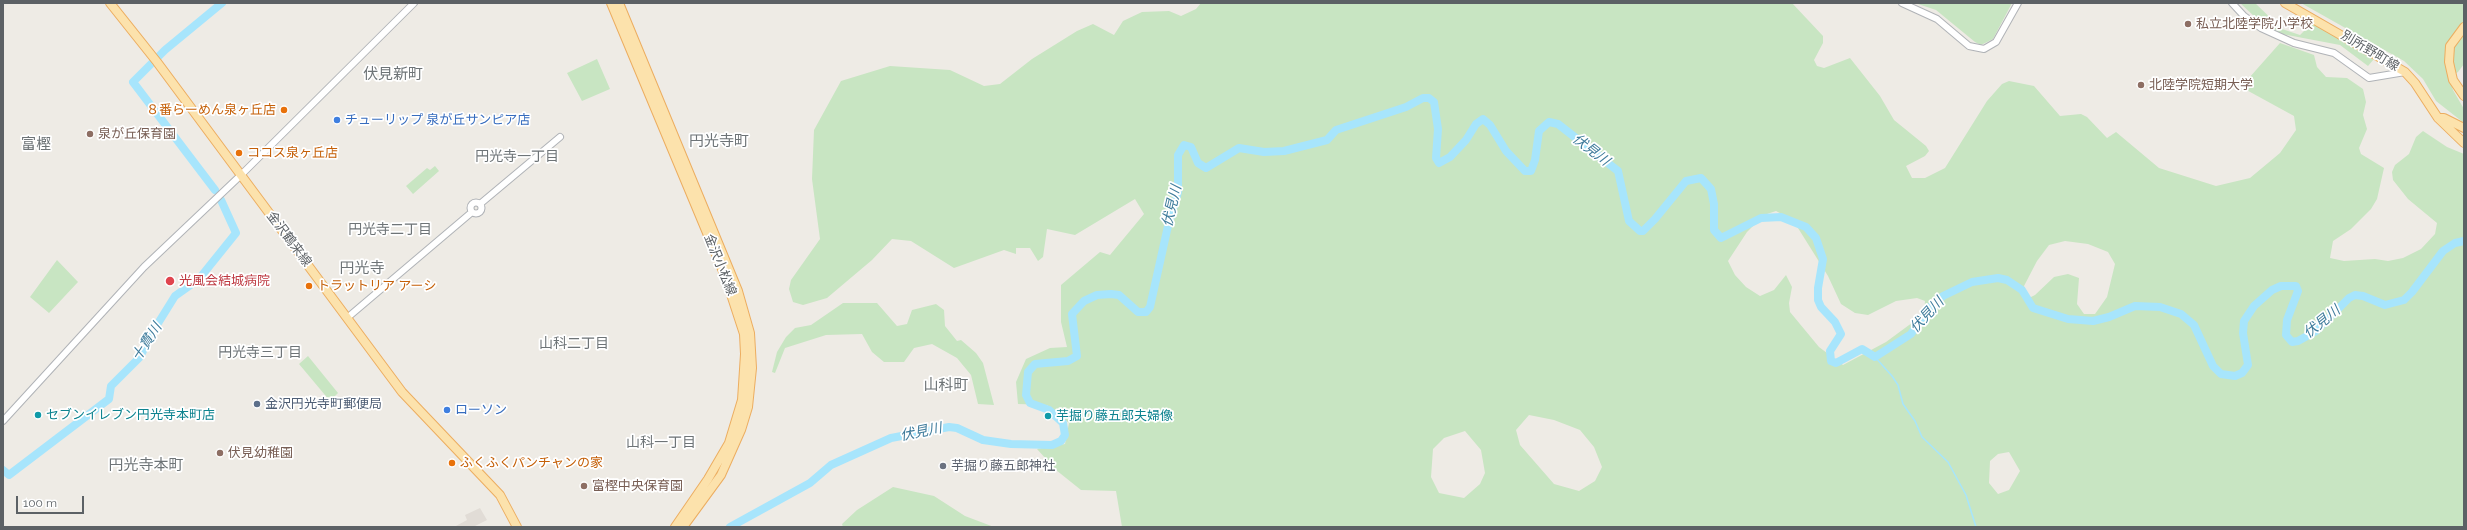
<!DOCTYPE html>
<html>
<head>
<meta charset="utf-8">
<style>
	body { margin:0 }
	#map { position:relative; width:2467px; height:530px; overflow:hidden; background:#eeebe5; font-family:Raleway,sans-serif }
	canvas { display:block }
	.frame { position:absolute; inset:0; border:4px solid #5c6165; pointer-events:none }
	.scale { position:absolute; left:16px; top:496px; width:68px; height:18px; box-sizing:border-box; border:2px solid #5c6165; border-top:0; padding-left:5px; font-size:12px; line-height:14px; white-space:nowrap; color:#5c6165; -webkit-text-stroke:3px #fff; paint-order:stroke }
</style>
</head>
<body>
<div id="map">
<canvas width="2467" height="530"></canvas>
<div class="frame"></div>
<div class="scale">100 m</div>
</div>
<script>
const g = document.querySelector('canvas').getContext('2d');
g.lineJoin = 'round';
function fill(path, color) {
  g.fillStyle = color;
  g.fill(path, 'evenodd');
}
function toPath(rows) {
  const path = new Path2D();
  for (const r of rows) {
    if (r.length === 3) {
      path.moveTo(r[0] + r[2], r[1]);
      path.arc(r[0], r[1], r[2], 0, 2 * Math.PI);
      continue;
    }
    path.moveTo(r[0], r[1]);
    for (let i = 2; i < r.length; i += 2) path.lineTo(r[i], r[i + 1]);
  }
  return path;
}
function trace(path, color, width, dash) {
  g.strokeStyle = color;
  g.lineWidth = width;
  g.lineCap = dash ? 'butt' : 'round';
  g.setLineDash(dash || []);
  g.stroke(path);
}
function label(font, color, halo, rows, align = 'center') {
  g.font = font + ' Raleway,"Noto Sans JP",sans-serif';
  g.lineWidth = 3.5;
  g.setLineDash([]);
  g.textBaseline = 'middle';
  g.strokeStyle = halo;
  g.fillStyle = color;
  for (const [text, x, y, turn = 0] of rows) {
    g.save();
    g.translate(x, y);
    g.rotate((+turn || 0) * Math.PI / 180);
    g.textAlign = isNaN(turn) ? turn : align;
    if (halo) g.strokeText(text, 0, 0);
    g.fillText(text, 0, 0);
    g.restore();
  }
}
fill(toPath([
	[480,508,487,520,473,527,454,527,467,520,465,515]
]), '#e1dcd6');
fill(toPath([
	[1201,3,1792,3,1823,36,1823,43,1814,60,1817,66,1824,68,1850,58,1880,96,1894,120,1926,146,1929,151,1925,156,1906,166,1912,178,1925,178,1945,168,1987,101,2002,84,2009,81,2034,86,2060,116,2081,114,2087,117,2107,138,2116,132,2159,168,2216,186,2250,178,2280,153,2296,130,2294,116,2241,87,2280,43,2314,55,2317,67,2326,77,2347,78,2363,89,2366,102,2363,115,2367,129,2359,148,2361,154,2384,168,2377,199,2371,209,2351,229,2333,241,2330,258,2344,261,2375,259,2388,261,2403,258,2421,249,2435,234,2437,223,2408,199,2393,180,2392,172,2395,165,2409,154,2416,137,2423,131,2447,147,2464,154,2464,527,1122,527,1116,491,1081,490,1056,470,1037,449,1065,444,1069,423,1047,405,1018,404,1016,382,1026,359,1050,348,1067,347,1061,322,1061,285,1100,252,1110,255,1144,214,1135,199,1075,235,1047,229,1043,257,1038,261,1030,248,1016,248,1016,254,1004,250,954,268,911,241,892,239,872,260,827,298,803,305,793,302,789,289,791,280,820,239,812,179,814,130,841,81,890,66,950,70,984,86,1000,84,1032,59,1077,31,1093,24,1114,35,1123,21,1142,12,1169,11,1181,16,1196,9],
	[1776,211,1793,220,1828,276,1841,304,1855,313,1868,315,1896,301,1917,298,1925,301,1924,314,1886,342,1843,365,1819,347,1790,312,1789,303,1792,287,1786,275,1774,290,1760,296,1746,287,1735,275,1728,261,1747,232,1764,215],
	[2065,241,2088,244,2108,252,2115,264,2107,297,2095,314,2084,314,2077,304,2079,278,2068,274,2054,277,2035,295,2029,298,2024,286,2037,261,2049,245],
	[1529,415,1554,420,1580,430,1594,447,1602,467,1595,481,1579,491,1554,484,1520,445,1516,430],
	[1465,431,1481,450,1485,473,1480,484,1464,498,1439,493,1431,477,1433,449,1444,438],
	[2009,452,2020,471,2009,490,1998,494,1989,483,1990,461,1998,454],
	[1915,3,2012,3,1993,39,1981,45,1975,42,1936,10],
	[2240,3,2255,3,2282,29,2300,35,2312,23,2374,59,2368,66,2340,45,2282,34,2256,18],
	[2301,3,2464,3,2464,64,2458,72,2450,77,2453,90,2464,109,2464,123,2436,101,2423,79,2404,61],
	[597,59,610,89,582,101,567,73],
	[435,166,439,171,413,194,406,186,427,168,430,170],
	[57,260,78,282,49,313,30,297],
	[843,303,877,303,897,326,907,324,912,310,936,304,944,310,945,326,957,341,961,340,976,353,983,363,994,405,978,404,971,375,957,358,932,344,914,348,904,362,884,362,872,352,862,334,826,335,785,348,775,373,772,372,777,352,786,337,795,328,811,325],
	[308,356,338,393,330,401,299,364],
	[893,487,934,496,965,516,994,527,843,527,842,524,857,510]
]), '#c8e5c2');
trace(toPath([
	[1875,357,1892,376,1898,385,1903,404,1915,421,1922,437,1948,462,1966,495,1976,527]
]), '#a7e5fc', 1.5);
trace(toPath([
	[215,190,133,82,165,50,222,3],
	[3,470,9,475,109,399,111,386,140,357,152,333,175,296,199,279,236,233,221,200],
	[730,527,810,483,831,465,891,438,949,427,957,428,983,440,1011,444,1052,445,1061,441,1065,435,1063,423,1049,410,1030,403,1026,395,1028,372,1035,364,1068,361,1077,356,1072,314,1084,301,1097,295,1111,294,1119,295,1138,312,1146,312,1150,307,1168,226,1178,192,1178,155,1184,145,1191,147,1198,163,1206,168,1239,148,1264,152,1284,151,1327,140,1336,130,1406,107,1423,98,1429,98,1434,102,1438,129,1436,158,1439,163,1450,157,1466,140,1476,124,1483,119,1490,125,1506,151,1525,171,1531,171,1535,160,1539,131,1549,122,1558,124,1618,171,1629,221,1640,231,1643,231,1655,219,1686,181,1701,178,1711,189,1714,204,1714,230,1721,238,1761,218,1781,217,1806,227,1816,238,1823,259,1818,288,1818,300,1821,307,1835,322,1841,334,1830,351,1831,361,1836,363,1862,349,1875,357,1911,334,1929,308,1943,296,1972,282,1998,278,2007,280,2022,290,2033,308,2068,319,2093,321,2109,317,2135,306,2160,307,2181,314,2194,325,2213,366,2221,374,2235,376,2242,373,2248,365,2243,333,2244,321,2254,306,2272,290,2281,286,2296,286,2298,291,2287,320,2286,335,2292,342,2298,341,2316,331,2349,298,2355,295,2363,296,2385,305,2404,300,2412,292,2443,251,2455,243,2464,241]
]), '#a7e5fc', 8);
const minor = toPath([
	[1902,3,1937,19,1969,46,1984,49,1996,42,2018,3],
	[2232,3,2244,16,2261,28,2294,43,2334,53,2369,78,2405,72],
	[476,208,5.5],
	[480,204,560,137],
	[347,318,472,212],
	[3,421,144,267,241,175,414,3]
]);
const major = toPath([
	[110,3,157,62,402,392,500,495,517,527],
	[611,3,725,276,744,334,745,354,742,400,729,443,708,479,675,527],
	[619,3,738,291,750,333,752,368,748,407,741,430,721,475,683,527],
	[2285,3,2405,72,2415,83,2438,118,2464,143],
	[2464,27,2450,46,2449,62,2453,80,2464,96],
	[2438,118,2444,118,2464,128]
]);
trace(minor, '#b0b3b7', 8);
trace(major, '#ecad60', 10);
trace(minor, '#fff', 6);
trace(major, '#fce2ac', 8);
for (const [x, y, r, color] of [
	[2188,24,4,"#8d6e63"],
	[2141,85,4,"#8d6e63"],
	[284,110,4,"#e8710a"],
	[337,120,4,"#3f7fe0"],
	[90,134,4,"#8d6e63"],
	[239,153,4,"#e8710a"],
	[170,281,5,"#e0444e"],
	[309,286,4,"#e8710a"],
	[257,404,4,"#5c6f8a"],
	[447,410,4,"#3f7fe0"],
	[38,415,4,"#0f9aa8"],
	[1048,416,4,"#0f9aa8"],
	[220,453,4,"#8d6e63"],
	[452,463,4,"#e8710a"],
	[943,466,4,"#6b7280"],
	[584,486,4,"#8d6e63"]
]) {
  const dot = new Path2D();
  dot.arc(x, y, r, 0, 2 * Math.PI);
  g.fillStyle = color;
  g.fill(dot);
  trace(dot, '#fff', 1.5);
}
label('13px', '#785e54', '#fff', [
	["私立北陸学院小学校",2196,24],
	["北陸学院短期大学",2149,85],
	["泉が丘保育園",98,134],
	["伏見幼稚園",228,453],
	["富樫中央保育園",592,486]
], 'left');
label('13px', '#5c6165', '#fff', [
	["別所野町線",2370,51,31],
	["金沢鶴来線",289,239,53],
	["金沢小松線",720,265,68]
]);
label('13px', '#c56008', '#fff', [
	["８番らーめん泉ヶ丘店",276,110,"right"],
	["ココス泉ヶ丘店",247,153],
	["トラットリア アーシ",317,286],
	["ふくふくパンチャンの家",460,463]
], 'left');
label('13px', '#366cbe', '#fff', [
	["チューリップ 泉が丘サンピア店",345,120],
	["ローソン",455,410]
], 'left');
label('13px', '#be3a42', '#fff', [
	["光風会結城病院",179,281]
], 'left');
label('13px', '#4e5e75', '#fff', [
	["金沢円光寺町郵便局",265,404]
], 'left');
label('13px', '#0d838f', '#fff', [
	["セブンイレブン円光寺本町店",46,415],
	["芋掘り藤五郎夫婦像",1056,416]
], 'left');
label('13px', '#5b616d', '#fff', [
	["芋掘り藤五郎神社",951,466]
], 'left');
label('italic 14px', '#3f7c9c', '#fff', [
	["伏見川",1591,150,38],
	["伏見川",1172,206,-77],
	["伏見川",1927,315,-47],
	["伏見川",2322,322,-39],
	["十貫川",147,342,-57],
	["伏見川",921,432,-11]
]);
label('14px', '#6e7477', '#fff', [
	["円光寺一丁目",517,157],
	["円光寺二丁目",390,230],
	["山科二丁目",574,344],
	["円光寺三丁目",260,353],
	["山科一丁目",661,443]
]);
label('15px', '#6e7477', '#fff', [
	["伏見新町",393,74],
	["円光寺町",719,141],
	["富樫",36,144],
	["円光寺",362,268],
	["山科町",946,385],
	["円光寺本町",146,465]
]);
</script>
</body>
</html>
